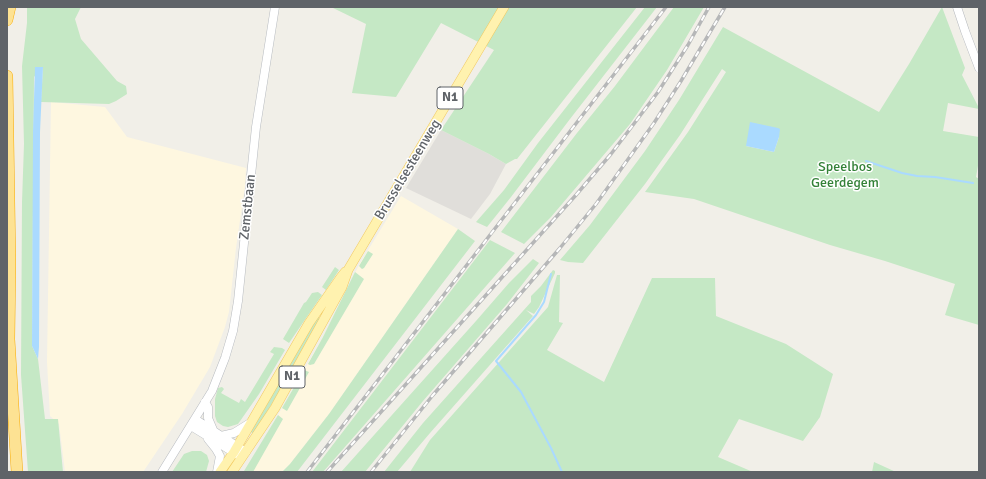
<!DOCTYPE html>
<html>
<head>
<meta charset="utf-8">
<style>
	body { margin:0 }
	#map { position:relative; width:986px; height:479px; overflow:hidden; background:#f1efe8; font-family:Signika,sans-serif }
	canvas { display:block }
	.frame { position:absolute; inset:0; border:8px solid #5f6368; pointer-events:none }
</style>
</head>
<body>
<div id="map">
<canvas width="986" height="479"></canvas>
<div class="frame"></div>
</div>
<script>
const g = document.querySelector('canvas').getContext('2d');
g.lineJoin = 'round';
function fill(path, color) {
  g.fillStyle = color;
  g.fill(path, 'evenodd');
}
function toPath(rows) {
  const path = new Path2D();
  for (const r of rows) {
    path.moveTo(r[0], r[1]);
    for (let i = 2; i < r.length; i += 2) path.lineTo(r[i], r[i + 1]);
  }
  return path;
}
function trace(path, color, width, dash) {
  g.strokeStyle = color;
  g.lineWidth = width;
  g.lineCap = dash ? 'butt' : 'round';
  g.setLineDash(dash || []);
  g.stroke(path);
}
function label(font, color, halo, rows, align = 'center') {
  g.font = font + ' Signika,sans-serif';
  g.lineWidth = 3;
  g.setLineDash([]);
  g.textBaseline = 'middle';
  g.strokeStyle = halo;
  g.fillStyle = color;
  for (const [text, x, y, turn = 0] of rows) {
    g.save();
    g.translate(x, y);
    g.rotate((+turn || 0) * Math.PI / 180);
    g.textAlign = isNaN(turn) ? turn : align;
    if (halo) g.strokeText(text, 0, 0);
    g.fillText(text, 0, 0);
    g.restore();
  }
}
fill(toPath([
	[51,102,105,107,127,137,246,168,245,186,236,248,229,312,225,327,210,367,182,414,143,472,65,472,59,424,50,416,47,362],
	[401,196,458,229,329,414,290,464,282,472,245,472,323,337,359,265]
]), '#fef7e0');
fill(toPath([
	[441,130,489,154,506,164,490,194,471,219,406,188]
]), '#e0deda');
fill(toPath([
	[27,7,81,7,75,19,81,39,117,81,126,86,127,94,116,101,109,104,41,102,43,67,34,77,32,346,38,359,45,419,58,419,63,472,28,472,21,375,22,202,24,144,22,66,27,23],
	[331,7,637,7,517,159,515,159,506,164,489,154,441,130,494,50,441,23,396,97,352,93,366,24],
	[645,7,657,7,570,119,511,197,487,227,476,222,504,190,538,143],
	[674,7,704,7,667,70,630,124,551,217,524,244,501,232,577,133,615,86],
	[942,7,965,68,962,75,979,108,979,109,948,103,943,131,979,137,979,160,976,177,979,179,979,325,945,315,955,284,885,261,830,245,694,199,645,192,688,132,726,72,722,69,680,135,645,184,583,263,568,262,560,260,590,225,645,151,679,100,723,27,879,112,909,64],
	[779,137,774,152,746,146],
	[458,229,475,241,297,472,282,472,290,464,329,414],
	[490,240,515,253,323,472,312,472],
	[368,251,373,254,364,268,362,269,359,266],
	[533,259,539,263,507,304,423,401,365,472,341,472,476,321,509,283],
	[335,267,339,270,326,290,322,287],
	[553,270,555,271,555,273,539,307,534,314,526,310,533,316,430,433,397,472,384,472,423,423,531,302,531,296,541,286],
	[355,272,364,279,314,364,310,365,308,364,323,337],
	[557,275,560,275,559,322,563,323,547,350,604,382,652,278,715,278,716,316,786,344,833,374,820,417,803,441,739,419,718,457,753,472,410,472,430,440,548,307],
	[318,292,322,295,289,343,283,339,304,303,306,302,312,293],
	[318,317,320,318,301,355,254,434,249,431,306,336],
	[274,347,282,348,285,350,259,394,238,424,228,427,223,426,217,422,215,416,215,399,218,388,222,387,224,389,221,393,239,403,241,399,245,402,274,354,270,352],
	[304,370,309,372,287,411,282,408],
	[278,415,283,419,253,472,244,471],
	[192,451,201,451,207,455,209,461,206,472,172,472,184,454],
	[874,462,896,472,872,472]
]), '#c5e8c5');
fill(toPath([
	[35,67,43,67,40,132,39,347,38,359,32,346,33,132],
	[750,122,778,128,780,129,779,137,774,152,746,146]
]), '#aadaff');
trace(toPath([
	[866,161,902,173,917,176,935,177,973,183],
	[551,274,544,302,536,315,496,361,521,392,551,448,562,472]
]), '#aadaff', 2);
const secondary = toPath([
	[957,7,965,31,979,68],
	[205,402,208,407,208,418,214,432],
	[195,419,246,452],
	[191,426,238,455],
	[221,436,234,433,250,423],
	[208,439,216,449,220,456,217,472],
	[162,472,212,391,225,358,233,331,238,301,256,127,275,7]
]);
const primary = toPath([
	[220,472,234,452,309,323,341,277,345,272],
	[232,472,275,408,342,287,348,270,504,7]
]);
const highway = toPath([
	[7,20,10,7],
	[7,76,10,263,9,339,17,472]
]);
trace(secondary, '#b6babf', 9);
trace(primary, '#f2c960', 10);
trace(highway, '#f9ab00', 12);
trace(secondary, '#fff', 8);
trace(primary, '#fff2af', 9);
trace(highway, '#fde293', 11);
const rail = toPath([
	[307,472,666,7],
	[327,472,576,195,611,154,658,92,688,45,709,7],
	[371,472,433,395,560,248,596,204,654,123,681,81,725,7]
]);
trace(rail, '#b6b7b8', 3.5);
trace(rail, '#fff', 2, [6]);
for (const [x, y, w] of [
	[450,98,26],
	[292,377,26]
]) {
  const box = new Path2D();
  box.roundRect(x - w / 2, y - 11, w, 22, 3);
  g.fillStyle = '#fff';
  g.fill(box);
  trace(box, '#5f6368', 1);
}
label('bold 13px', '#5f6368', null, [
	["N1",450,98],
	["N1",292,377]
]);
label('14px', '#348238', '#fff', [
	["Speelbos",845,167],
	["Geerdegem",845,183]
]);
label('14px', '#5f6368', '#fff', [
	["Brusselsesteenweg",408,170,-59],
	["Zemstbaan",248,207,-84]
]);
</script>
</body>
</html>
